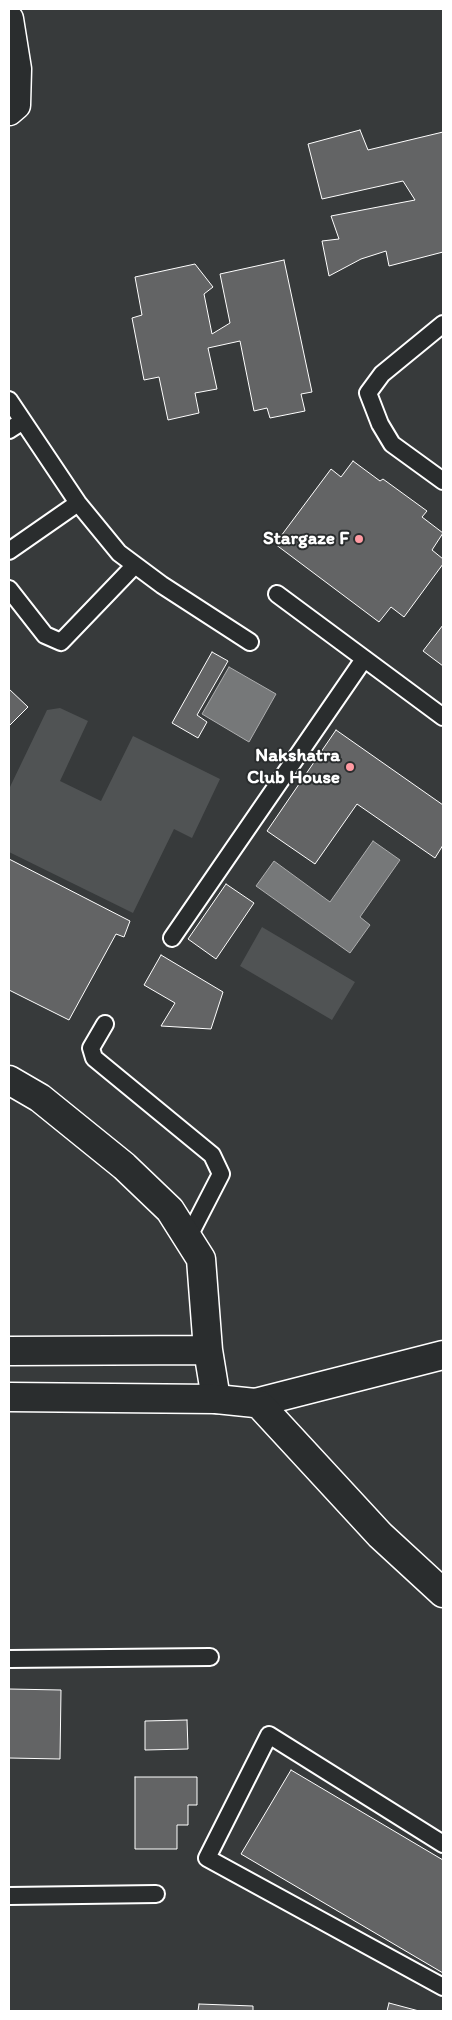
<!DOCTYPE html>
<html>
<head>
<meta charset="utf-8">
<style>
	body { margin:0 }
	#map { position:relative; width:452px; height:2020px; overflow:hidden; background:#373a3b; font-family:Itim,sans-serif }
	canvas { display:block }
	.frame { position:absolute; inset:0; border:10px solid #fff; pointer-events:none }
</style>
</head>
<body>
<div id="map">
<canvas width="452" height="2020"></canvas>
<div class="frame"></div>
</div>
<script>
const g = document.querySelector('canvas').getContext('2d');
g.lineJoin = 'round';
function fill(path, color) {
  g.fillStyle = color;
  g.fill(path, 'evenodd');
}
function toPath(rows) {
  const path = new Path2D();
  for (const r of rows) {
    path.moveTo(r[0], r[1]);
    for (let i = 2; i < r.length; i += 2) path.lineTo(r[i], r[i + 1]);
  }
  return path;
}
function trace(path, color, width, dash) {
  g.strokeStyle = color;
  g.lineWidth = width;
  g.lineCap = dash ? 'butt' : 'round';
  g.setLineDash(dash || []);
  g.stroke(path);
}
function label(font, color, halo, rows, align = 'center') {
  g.font = font + ' Itim,sans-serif';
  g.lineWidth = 4;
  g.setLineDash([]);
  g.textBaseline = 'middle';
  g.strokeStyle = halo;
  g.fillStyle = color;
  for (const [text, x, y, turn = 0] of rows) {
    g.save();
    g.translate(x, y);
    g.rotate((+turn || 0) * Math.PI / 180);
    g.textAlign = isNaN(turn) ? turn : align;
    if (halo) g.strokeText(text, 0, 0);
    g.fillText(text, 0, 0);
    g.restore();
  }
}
fill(toPath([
	[60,708,88,721,60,781,101,801,133,736,220,779,192,838,174,829,133,913,9,852,9,789,47,710],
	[262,927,355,982,332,1020,240,966]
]), '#505354');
const water = toPath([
	[229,667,276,694,249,742,202,714,229,667],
	[373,841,400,860,360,917,370,925,350,953,256,886,274,861,330,902,373,841]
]);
fill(water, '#767879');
trace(water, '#adaeaf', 1);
const building = toPath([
	[360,130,368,150,443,132,443,252,389,266,386,251,361,259,329,276,322,241,339,239,331,216,415,200,403,181,322,199,308,144,360,130],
	[284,260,312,392,301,394,305,411,270,418,267,408,254,411,240,341,208,348,217,389,195,393,199,413,168,420,159,377,144,380,132,318,142,315,135,277,195,264,213,287,204,294,212,334,230,323,220,274,284,260],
	[353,461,380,481,383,479,427,511,422,517,443,533,432,550,443,559,443,564,404,617,391,607,379,622,275,544,331,469,341,477,353,461],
	[443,625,443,666,423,651,443,625],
	[212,652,228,661,197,715,207,722,198,738,172,723,212,652],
	[9,689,28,707,9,726,9,689],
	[336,730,443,805,443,845,435,858,357,804,315,864,267,831,336,730],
	[9,859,130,921,124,937,116,934,69,1020,9,990,9,859],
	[226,884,254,903,216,959,188,939,226,884],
	[161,955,223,992,211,1029,161,1026,175,1003,144,985,161,955],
	[9,1689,61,1690,60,1759,9,1758,9,1689],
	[187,1720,188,1749,145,1750,145,1721,187,1720],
	[291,1770,443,1860,443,1973,241,1854,291,1770],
	[135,1777,197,1777,197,1805,188,1805,188,1825,177,1825,177,1849,135,1849,135,1777],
	[389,2003,419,2011,387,2011,389,2003],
	[199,2004,253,2006,253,2011,198,2011,199,2004]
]);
fill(building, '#636465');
trace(building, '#fff', 1);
const service = toPath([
	[443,324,382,374,368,393,380,424,392,444,443,481],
	[9,400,78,503,119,553,162,585,250,642],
	[9,430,23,421],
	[9,551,78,503],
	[9,589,45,635,61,642,135,565],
	[277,594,443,717],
	[172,938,364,659],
	[105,1024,91,1048,94,1058,212,1155,221,1174,188,1238],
	[9,1659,210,1657],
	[443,1844,269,1735,207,1858,443,1987],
	[9,1896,156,1894]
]);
const minor = toPath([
	[9,19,17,69,16,105,9,111],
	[9,1080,40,1098,124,1166,170,1210,201,1259,208,1350,216,1399],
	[9,1351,208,1350],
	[255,1403,443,1355]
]);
const tertiary = toPath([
	[9,1397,216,1399,255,1403,260,1405,380,1535,443,1593]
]);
trace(service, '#fff', 20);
trace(minor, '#fff', 31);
trace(tertiary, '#fff', 31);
trace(service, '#2a2d2e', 16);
trace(minor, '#2a2d2e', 28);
trace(tertiary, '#2a2d2e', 28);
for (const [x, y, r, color] of [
	[359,539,5,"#ff9aa2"],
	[350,767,5,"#ff9aa2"]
]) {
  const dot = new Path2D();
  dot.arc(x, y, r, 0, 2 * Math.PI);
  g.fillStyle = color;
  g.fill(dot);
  trace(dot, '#2a2d2e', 2);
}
label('bold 19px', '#fff', '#2a2d2e', [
	["Stargaze F",349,539],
	["Nakshatra",340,756],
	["Club House",340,778]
], 'right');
</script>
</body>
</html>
